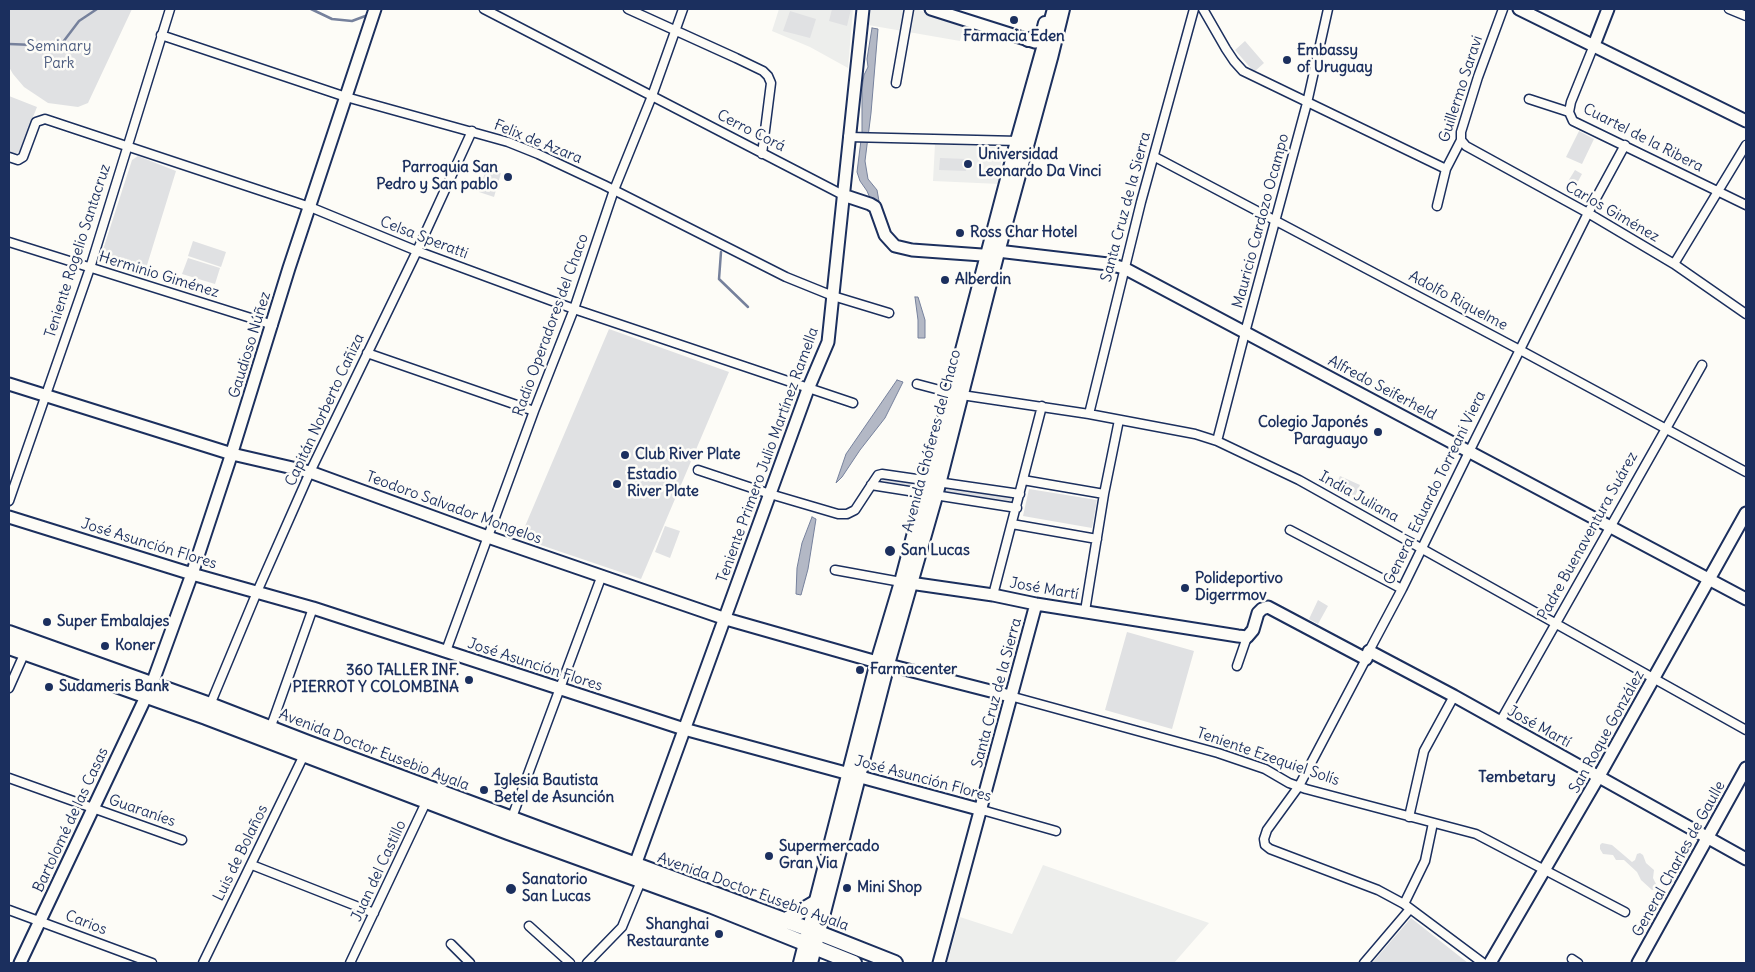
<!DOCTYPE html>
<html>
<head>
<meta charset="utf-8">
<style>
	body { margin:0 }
	#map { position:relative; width:1755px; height:972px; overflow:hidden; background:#fdfcf7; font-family:Delius,sans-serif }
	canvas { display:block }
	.frame { position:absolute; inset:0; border:10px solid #1b2f5e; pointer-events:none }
</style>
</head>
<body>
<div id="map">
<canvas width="1755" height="972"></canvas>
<div class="frame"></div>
</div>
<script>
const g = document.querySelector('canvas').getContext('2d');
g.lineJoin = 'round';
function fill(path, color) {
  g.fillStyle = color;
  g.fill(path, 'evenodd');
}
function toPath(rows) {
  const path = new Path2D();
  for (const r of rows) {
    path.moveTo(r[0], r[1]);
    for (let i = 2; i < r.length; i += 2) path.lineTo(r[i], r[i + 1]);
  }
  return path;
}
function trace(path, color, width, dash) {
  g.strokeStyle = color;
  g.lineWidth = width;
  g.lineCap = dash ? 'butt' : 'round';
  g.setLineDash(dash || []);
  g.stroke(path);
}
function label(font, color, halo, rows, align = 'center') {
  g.font = font + ' Delius,sans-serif';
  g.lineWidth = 5;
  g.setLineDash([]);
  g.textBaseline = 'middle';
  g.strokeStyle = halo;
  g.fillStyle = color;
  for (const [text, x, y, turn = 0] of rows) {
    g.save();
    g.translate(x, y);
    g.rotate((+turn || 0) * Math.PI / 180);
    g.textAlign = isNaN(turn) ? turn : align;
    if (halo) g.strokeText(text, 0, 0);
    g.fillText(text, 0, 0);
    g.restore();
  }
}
fill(toPath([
	[779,9,853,9,848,68,810,47,772,31],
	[870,9,915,9,965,24,960,41,868,25],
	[935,144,1002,147,1000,184,933,181],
	[1043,865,1209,923,1174,963,947,963,960,917,1012,934]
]), '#edeeec');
fill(toPath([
	[9,9,132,9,88,103,78,107,48,103,24,87,13,74,9,67],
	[832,9,851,9,847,26,829,21],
	[790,11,816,19,810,38,783,31],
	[1245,41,1264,63,1254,72,1235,50],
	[9,96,37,107,19,152,14,154,9,152],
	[1579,131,1594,139,1582,164,1566,157],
	[138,156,176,171,144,275,100,259,132,160],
	[940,158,967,159,966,171,939,170],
	[486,169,501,173,494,197,479,192],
	[1575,170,1582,174,1575,187,1567,183],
	[193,241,226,252,221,267,188,256],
	[188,258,220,268,215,284,182,274],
	[609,329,729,372,641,579,520,538],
	[881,476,920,482,921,484,919,487,881,481],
	[1340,476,1360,485,1355,496,1335,487],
	[941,486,1011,496,1012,500,1010,501,941,491],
	[1029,489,1097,500,1092,528,1023,516],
	[665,526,680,531,670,558,655,552],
	[1318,600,1328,606,1318,624,1309,619],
	[1127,632,1194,651,1172,729,1105,710],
	[1602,843,1612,845,1632,862,1635,860,1637,854,1640,853,1643,855,1646,863,1654,870,1653,878,1657,886,1655,889,1652,890,1641,880,1637,872,1624,860,1616,860,1613,855,1603,854,1600,849,1600,845],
	[1411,918,1468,963,1372,963]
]), '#e0e1e3');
const water = toPath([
	[872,28,878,29,871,113,865,161,868,179,877,190,879,201,870,198,867,191,860,181,857,172,862,132,862,88,864,75,868,67,867,59,872,28],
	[915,297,918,297,925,320,925,338,918,338,918,320,915,297],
	[897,380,903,382,885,418,860,450,842,477,836,483,846,454,897,380],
	[812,517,816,519,808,569,801,595,796,594,797,568,802,543,812,517]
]);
fill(water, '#b3b8c5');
trace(water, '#76819c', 1);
trace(toPath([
	[311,9,332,19,352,21,368,15],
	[9,44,60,46,79,21,97,9],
	[721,252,719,279,748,307]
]), '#76819c', 2.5);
const street = toPath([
	[484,9,843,195],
	[628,9,736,58,763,71,768,76,771,83,762,154],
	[1203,9,1226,49,1234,61,1243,71,1446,169],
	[1729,9,1746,16],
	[161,35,346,97,508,142,538,154,604,185,786,277,833,296,889,313],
	[896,83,909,9],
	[1529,99,1569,112,1573,121,1746,205],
	[1569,112,1571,102,1594,45],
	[848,137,1019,141],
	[1461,140,1466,146,1588,213,1674,264,1746,314],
	[9,157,18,160,23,157,36,122,45,119,310,207,417,251,574,309,853,403],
	[1155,157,1520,350,1746,472],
	[1437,206,1446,169,1461,140,1461,132,1478,77,1503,9],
	[9,242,273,325],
	[1674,264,1746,145],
	[367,353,534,411],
	[917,384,955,394,1089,414,1195,434,1217,441,1299,480,1746,730],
	[1089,414,1141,202,1194,9],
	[1217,441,1247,325,1307,103,1328,9],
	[698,470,770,494,838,514,847,514,855,510,874,481,878,475,882,474,1020,494],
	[1023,480,1104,494],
	[871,485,1017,508],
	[9,501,90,268,170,9],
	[1012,524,1097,539],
	[1290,530,1402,589],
	[835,570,901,582],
	[993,595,1042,406],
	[1085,611,1104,494,1119,420],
	[446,651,534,411,574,309,614,190,652,96,683,9],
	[1369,651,1402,589,1469,452,1588,213,1625,145],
	[1366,659,1299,786,1267,830,1264,839,1265,845,1270,849,1378,890,1404,904,1483,963],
	[1237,666,1247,637],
	[9,688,25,652],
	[1010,696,1218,753,1265,769,1289,783,1306,789,1476,834,1625,912],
	[210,705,257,592,310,472,417,251,472,131],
	[1500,722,1702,365],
	[270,729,313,608],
	[9,778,182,840],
	[982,810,1056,831],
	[1409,817,1424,751,1454,696],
	[511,820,602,575],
	[252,865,374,913],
	[1404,904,1425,861,1433,823],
	[9,910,152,963],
	[529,926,570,963],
	[451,944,470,963],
	[1572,959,1578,963],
	[203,963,304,755],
	[350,963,428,798],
	[587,963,622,927,641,881],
	[1364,963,1410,909]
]);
const secondary = toPath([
	[931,9,1035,42],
	[1519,9,1746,121],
	[1594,45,1608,9],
	[843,195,870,204,875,207,885,235,895,246,912,250,996,256],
	[989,250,1108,264,1124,268,1746,599],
	[9,384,232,454,310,472,488,537,726,619,877,662,1010,696],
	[9,517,192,574,313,608,684,729,982,810],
	[903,582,993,595,1036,604,1238,636,1247,637,1253,630,1258,613,1262,609,1268,607,1366,659,1369,651,1454,696,1746,859],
	[635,865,808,389,828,342,863,9],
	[20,963,152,684,192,574,229,462,289,268,375,9],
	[939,963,1036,604],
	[1490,963,1599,776,1746,513],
	[1638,963,1746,768]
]);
const primary = toPath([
	[1028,40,1039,35,1043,31,1045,23],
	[800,963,877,662,901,582,1017,141,1054,9],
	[811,963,888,664,936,496,997,256,1051,58,1063,9]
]);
const highway = toPath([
	[9,633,210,705,308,743,819,933,895,963],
	[9,647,206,717,508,832,712,906,854,963],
	[784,921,815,903]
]);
trace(street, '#1b2f5e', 11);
trace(secondary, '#1b2f5e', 15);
trace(primary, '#1b2f5e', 16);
trace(highway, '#1b2f5e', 18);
trace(street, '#fdfcf7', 8);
trace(secondary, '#fdfcf7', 11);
trace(primary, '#fdfcf7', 12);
trace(highway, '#fdfcf7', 14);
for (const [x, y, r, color] of [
	[1014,20,5,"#1b2f5e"],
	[1287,60,5,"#1b2f5e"],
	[968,164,5,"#1b2f5e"],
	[508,177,5,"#1b2f5e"],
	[960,233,5,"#1b2f5e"],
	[945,280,5,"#1b2f5e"],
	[1378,432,5,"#1b2f5e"],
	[625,455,5,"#1b2f5e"],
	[617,484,5,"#1b2f5e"],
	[890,551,6,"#1b2f5e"],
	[1185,588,5,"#1b2f5e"],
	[47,622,5,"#1b2f5e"],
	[105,646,5,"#1b2f5e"],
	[860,670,5,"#1b2f5e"],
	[469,680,5,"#1b2f5e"],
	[49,687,5,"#1b2f5e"],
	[484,790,5,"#1b2f5e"],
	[769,856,5,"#1b2f5e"],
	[847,888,5,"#1b2f5e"],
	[511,889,6,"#1b2f5e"],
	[719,934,5,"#1b2f5e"]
]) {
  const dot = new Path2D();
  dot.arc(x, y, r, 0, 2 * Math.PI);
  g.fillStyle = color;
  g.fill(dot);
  trace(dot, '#fdfcf7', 2);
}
label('bold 15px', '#1b2f5e', '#fdfcf7', [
	["Farmacia Eden",1014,37,"center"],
	["Embassy",1297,51],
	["of Uruguay",1297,68],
	["Universidad",978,155],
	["Leonardo Da Vinci",978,172],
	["Parroquia San",498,168,"right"],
	["Pedro y San pablo",498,185,"right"],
	["Ross Char Hotel",970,233],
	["Alberdin",955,280],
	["Colegio Japonés",1368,423,"right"],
	["Paraguayo",1368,440,"right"],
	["Club River Plate",635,455],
	["Estadio",627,475],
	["River Plate",627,492],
	["San Lucas",901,551],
	["Polideportivo",1195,579],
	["Digerrmov",1195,596],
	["Super Embalajes",57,622],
	["Koner",115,646],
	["Farmacenter",870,670],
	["360 TALLER INF.",459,671,"right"],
	["PIERROT Y COLOMBINA",459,688,"right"],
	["Sudameris Bank",59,687],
	["Iglesia Bautista",494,781],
	["Betel de Asunción",494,798],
	["Supermercado",779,847],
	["Gran Via",779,864],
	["Sanatorio",522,880],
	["San Lucas",522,897],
	["Mini Shop",857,888],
	["Shanghai",709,925,"right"],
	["Restaurante",709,942,"right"]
], 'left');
label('15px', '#4c5c7f', '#fdfcf7', [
	["Seminary",59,47],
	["Park",59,64]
]);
label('15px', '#1b2f5e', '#fdfcf7', [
	["Guillermo Saravi",1461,89,-72],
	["Cerro Corá",751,131,27],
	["Cuartel de la Ribera",1643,138,27],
	["Felix de Azara",538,142,22],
	["Santa Cruz de la Sierra",1126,207,-75],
	["Carlos Giménez",1612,212,30],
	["Mauricio Cardozo Ocampo",1261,221,-75],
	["Celsa Speratti",424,238,21],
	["Teniente Rogelio Santacruz",78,251,-72],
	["Herminio Giménez",159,275,17],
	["Adolfo Riquelme",1458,301,28],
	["Radio Operadores del Chaco",551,325,-70],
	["Gaudioso Núñez",250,345,-73],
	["Alfredo Seiferheld",1382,388,28],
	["Capitán Norberto Cañiza",325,410,-65],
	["Avenida Chóferes del Chaco",932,441,-75],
	["Teniente Primero Julio Martínez Ramella",768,455,-70],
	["General Eduardo Torreani Viera",1435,488,-64],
	["India Juliana",1359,497,29],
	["Teodoro Salvador Mongelos",454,508,20],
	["Padre Buenaventura Suárez",1588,536,-61],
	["José Asunción Flores",149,544,17],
	["José Martí",1044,589,10],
	["José Asunción Flores",535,665,18],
	["Santa Cruz de la Sierra",997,693,-75],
	["José Martí",1539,727,29],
	["San Roque González",1607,732,-61],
	["Avenida Doctor Eusebio Ayala",374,750,21],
	["Teniente Ezequiel Solís",1268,757,19],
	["José Asunción Flores",923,779,15],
	["Guaraníes",142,811,19],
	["Bartolomé de las Casas",71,820,-65],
	["Luis de Bolaños",241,853,-64],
	["General Charles de Gaulle",1679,859,-61],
	["Juan del Castillo",379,871,-65],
	["Avenida Doctor Eusebio Ayala",753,892,20],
	["Carios",86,923,21]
]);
label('bold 16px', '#1b2f5e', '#fdfcf7', [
	["Tembetary",1517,777]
]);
</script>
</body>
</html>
